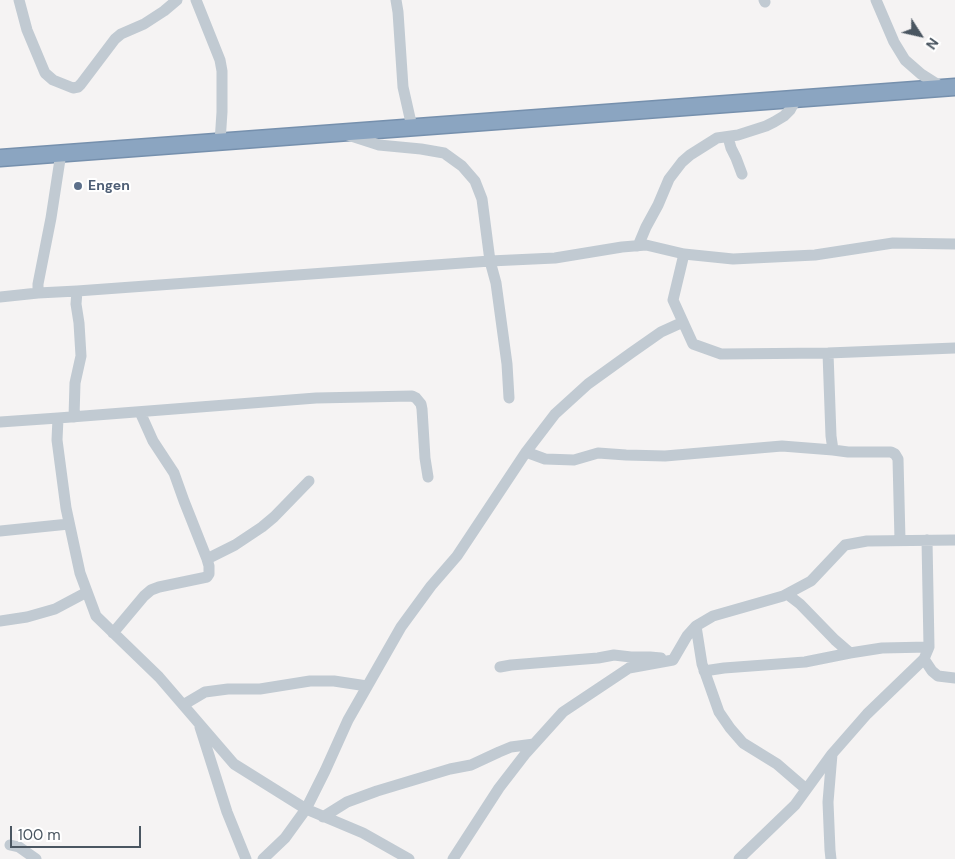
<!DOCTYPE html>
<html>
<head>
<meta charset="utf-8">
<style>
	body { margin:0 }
	#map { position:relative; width:955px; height:859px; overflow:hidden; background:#f5f3f3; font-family:"DM Sans",sans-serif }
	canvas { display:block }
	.north { position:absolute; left:895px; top:10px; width:50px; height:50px; -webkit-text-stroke:4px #fff; paint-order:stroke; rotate:125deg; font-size:14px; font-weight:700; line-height:20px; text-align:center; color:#4a5661 }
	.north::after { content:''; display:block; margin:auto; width:18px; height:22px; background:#4a5661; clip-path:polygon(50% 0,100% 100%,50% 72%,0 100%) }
	.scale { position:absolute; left:10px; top:826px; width:131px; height:22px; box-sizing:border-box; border:2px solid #4a5661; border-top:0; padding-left:6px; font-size:15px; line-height:18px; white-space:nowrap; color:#4a5661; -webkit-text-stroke:4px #fff; paint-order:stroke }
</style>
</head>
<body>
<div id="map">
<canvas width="955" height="859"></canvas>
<div class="north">N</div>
<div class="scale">100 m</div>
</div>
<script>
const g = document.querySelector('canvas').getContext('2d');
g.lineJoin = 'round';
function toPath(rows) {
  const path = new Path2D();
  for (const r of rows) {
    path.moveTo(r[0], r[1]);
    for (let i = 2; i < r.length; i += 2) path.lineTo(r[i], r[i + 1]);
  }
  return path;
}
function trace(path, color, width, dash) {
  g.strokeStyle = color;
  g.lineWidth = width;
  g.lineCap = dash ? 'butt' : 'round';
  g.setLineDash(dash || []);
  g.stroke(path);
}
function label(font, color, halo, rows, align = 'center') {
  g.font = font + ' "DM Sans",sans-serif';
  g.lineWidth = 4;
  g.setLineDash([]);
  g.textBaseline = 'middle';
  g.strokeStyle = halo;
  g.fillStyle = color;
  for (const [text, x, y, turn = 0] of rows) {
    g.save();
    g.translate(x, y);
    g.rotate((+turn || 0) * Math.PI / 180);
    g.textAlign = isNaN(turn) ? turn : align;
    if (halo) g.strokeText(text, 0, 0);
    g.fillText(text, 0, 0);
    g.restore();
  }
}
const highway = toPath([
	[0,158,955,87]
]);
trace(highway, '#7690ad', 19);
trace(toPath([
	[19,0,27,30,45,73,53,80,73,88,78,87,81,84,115,39,121,34,144,24,164,11,177,0],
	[196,0,220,60,222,71,222,112,220,142],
	[396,0,398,12,403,87,412,127],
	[764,0,765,2],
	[876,0,894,42,905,60,921,74,943,88],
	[348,135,379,145,421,149,444,153,462,166,475,181,482,199,490,261,496,283,507,364,509,398],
	[728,137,731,148,736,158,742,174],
	[638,246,646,227,658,205,669,179,682,162,690,155,717,138,738,135,766,126,774,122,784,116,790,110,796,99],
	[684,254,673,300,693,344,721,354,828,353,955,348],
	[38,293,38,284,51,218,61,153],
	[0,297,38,293,77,291,490,261,555,258,622,247,646,245,684,254,733,259,815,255,893,243,955,244],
	[828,353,831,436,833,450,848,452,891,452,895,454,898,459,900,540],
	[74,417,75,383,81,356,79,323,76,304,77,291],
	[58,418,57,440,66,508,80,573,96,616,159,677,234,764,306,809,363,833,409,859],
	[0,422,58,418,316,398,412,396,416,398,421,404,422,409,425,458,428,477],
	[526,452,545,459,574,460,598,453,626,455,665,456,782,446,833,450],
	[0,531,69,524],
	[207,559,235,545,262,527,274,517,309,481],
	[787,594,800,604,835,640,850,653],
	[0,621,27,617,55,609,87,592],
	[696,626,702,664,719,712,730,728,743,743,777,764,806,789],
	[113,633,144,596,151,590,159,587,207,577,209,574,209,566,207,559,184,501,174,473,153,441,140,412],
	[924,659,932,671,938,676,955,678],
	[500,667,511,665,598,658,614,655,631,657,650,657,661,658],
	[704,671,724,668,805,662,850,653,882,648,929,647],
	[183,705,205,692,228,689,260,689,310,681,334,681,367,686],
	[200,727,227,812,246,859],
	[323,817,347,802,377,791,450,769,471,765,499,752,511,747,534,744],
	[10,845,19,847,36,859],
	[263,859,285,838,306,809,325,771,348,720,401,627,431,586,457,556,526,452,555,414,588,384,631,353,661,332,683,322],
	[453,859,499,788,526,753,563,712,629,668,673,660,687,636,696,626,713,616,783,596,811,581,845,545,867,541,955,540],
	[739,859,795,805,832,754,867,714,924,659,929,647,927,540],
	[831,859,830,850,828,802,832,754]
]), '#c1cad2', 11);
trace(highway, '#8ba5c1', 16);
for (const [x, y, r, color] of [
	[78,186,5,"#5c6f8a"]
]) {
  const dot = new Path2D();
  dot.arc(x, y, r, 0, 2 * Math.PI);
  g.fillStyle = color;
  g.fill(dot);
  trace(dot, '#fff', 2);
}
label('bold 14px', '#4e5e75', '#fff', [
	["Engen",88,186]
], 'left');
</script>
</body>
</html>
